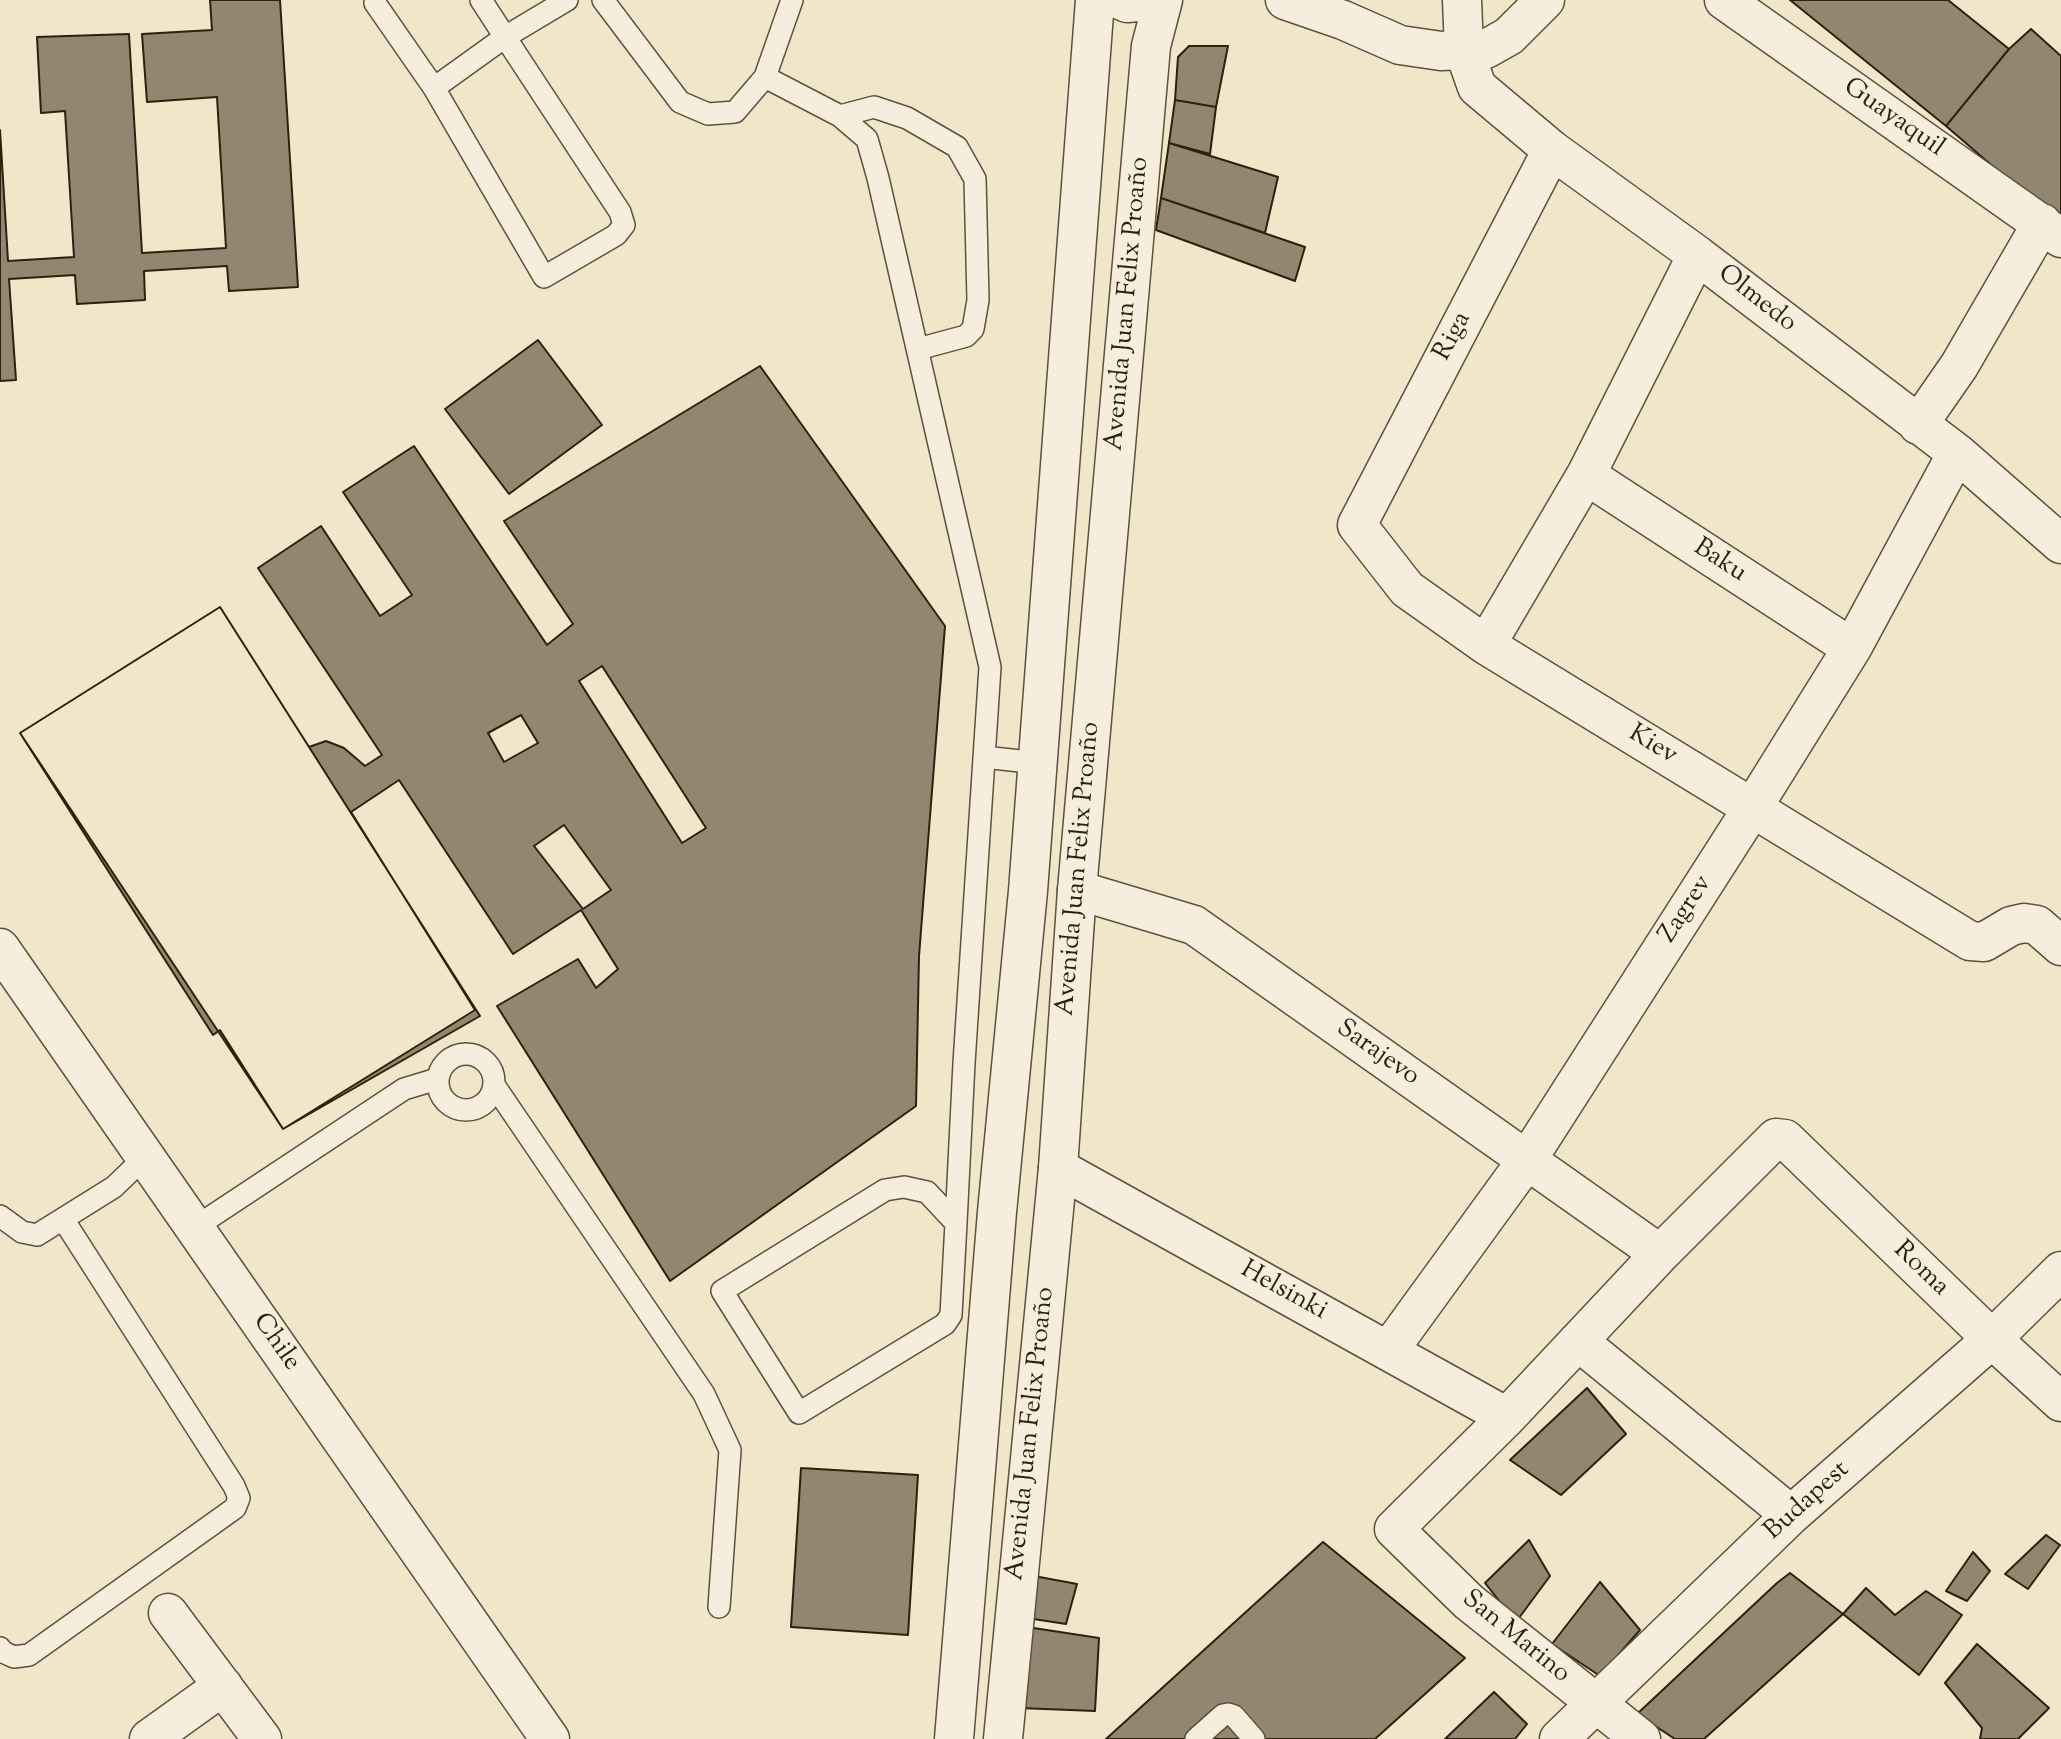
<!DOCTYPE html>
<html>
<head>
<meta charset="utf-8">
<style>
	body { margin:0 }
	canvas { display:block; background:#f1e5ca }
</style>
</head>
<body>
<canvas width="2061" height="1739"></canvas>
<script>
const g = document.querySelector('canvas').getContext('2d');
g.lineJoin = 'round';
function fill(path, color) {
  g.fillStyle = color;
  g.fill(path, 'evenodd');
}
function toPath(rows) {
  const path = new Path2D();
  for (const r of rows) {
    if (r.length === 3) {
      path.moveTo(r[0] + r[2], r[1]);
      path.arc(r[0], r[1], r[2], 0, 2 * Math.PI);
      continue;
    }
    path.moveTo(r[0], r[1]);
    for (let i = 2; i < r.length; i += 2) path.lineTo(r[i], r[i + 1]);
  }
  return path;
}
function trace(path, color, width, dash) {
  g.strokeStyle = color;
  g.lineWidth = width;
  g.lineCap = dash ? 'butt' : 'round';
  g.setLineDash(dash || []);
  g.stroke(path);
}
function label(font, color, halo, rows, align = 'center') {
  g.font = font + ' "Sorts Mill Goudy",serif';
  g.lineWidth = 6;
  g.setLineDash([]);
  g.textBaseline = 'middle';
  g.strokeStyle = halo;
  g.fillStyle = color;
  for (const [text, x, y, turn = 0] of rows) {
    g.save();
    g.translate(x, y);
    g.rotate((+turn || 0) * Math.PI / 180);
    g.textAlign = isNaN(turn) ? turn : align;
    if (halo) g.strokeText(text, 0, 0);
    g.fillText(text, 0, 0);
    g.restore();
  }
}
const building = toPath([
	[210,0,280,0,298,287,229,291,227,266,144,271,145,300,77,304,75,275,9,279,16,380,0,381,0,130,8,261,74,257,65,111,41,113,37,37,129,34,142,253,226,248,217,97,147,102,142,34,212,30,210,0],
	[1790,0,1948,0,2009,49,1946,126,1790,0],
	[2031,29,2061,56,2061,225,1946,126,2009,49,2031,29],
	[1189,46,1228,46,1216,107,1175,100,1178,57,1189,46],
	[1175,100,1216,107,1210,154,1169,143,1175,100],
	[1169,143,1278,177,1265,233,1161,198,1169,143],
	[1161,198,1305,247,1295,281,1156,230,1161,198],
	[538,340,602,425,509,494,445,409,538,340],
	[760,366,945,626,919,956,916,1106,670,1281,497,1006,578,959,596,988,618,969,581,910,513,954,399,780,351,812,475,1010,283,1129,220,1030,213,1035,20,733,220,607,309,747,326,741,344,748,365,766,382,755,258,568,321,526,380,616,412,595,343,492,414,446,547,645,573,624,504,521,760,366],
	[602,666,706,828,682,843,579,681,602,666],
	[521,715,538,743,504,762,488,733,521,715],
	[564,825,611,890,583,909,534,846,564,825],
	[220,607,480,1016,283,1129,20,733,220,607],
	[1587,1388,1626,1434,1561,1495,1510,1460,1587,1388],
	[801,1468,918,1475,908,1635,791,1627,801,1468],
	[2046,1535,2060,1545,2028,1589,2005,1574,2046,1535],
	[1529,1540,1550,1576,1516,1622,1485,1583,1529,1540],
	[1323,1542,1465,1658,1375,1739,1106,1739,1323,1542],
	[1973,1552,1990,1571,1967,1601,1946,1591,1973,1552],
	[1790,1573,1843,1614,1704,1739,1675,1739,1637,1714,1777,1583,1790,1573],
	[1034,1576,1077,1584,1066,1624,1027,1618,1034,1576],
	[1600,1582,1640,1630,1600,1676,1552,1644,1600,1582],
	[1866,1588,1895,1615,1926,1591,1962,1615,1919,1675,1843,1614,1866,1588],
	[1027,1627,1099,1638,1095,1711,1019,1708,1027,1627],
	[1977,1644,2049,1708,2018,1739,1980,1739,1982,1728,1945,1683,1977,1644],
	[1494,1692,1527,1724,1515,1739,1445,1739,1494,1692]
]);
fill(building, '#938670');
trace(building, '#2d200e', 2);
const service = toPath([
	[481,0,505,37,620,212,624,225,616,235,544,277,434,88,505,37,567,0],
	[603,0,680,102,708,114,735,112,765,77,792,0],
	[375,3,434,88],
	[765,77,840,116,867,139,878,178,990,667,964,1063,956,1223,951,1315,945,1324,799,1413,722,1291,885,1190,904,1187,927,1192,956,1223],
	[840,116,874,107,907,118,957,147,975,179,978,300,973,329,966,336,918,349],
	[984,757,1038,763],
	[466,1082,28],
	[494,1085,704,1394,730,1450,719,1607],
	[0,1216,22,1232,37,1235,114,1187,145,1157],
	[194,1228,404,1089,437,1079],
	[0,1648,3,1652,14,1657,29,1655,235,1508,239,1498,234,1486,63,1219],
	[1196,1739,1223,1715,1228,1714,1234,1716,1254,1739]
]);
const minor = toPath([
	[1462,0,1464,50,1477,87,1552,150,1697,255,1957,453,2061,544],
	[1724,0,2061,238],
	[1552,150,1357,525,1407,589,1486,645,1970,941,1984,942,2011,926,2024,923,2037,925,2061,946],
	[1918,425,1959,366,2042,223],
	[1586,475,1852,648],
	[1486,645,1586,475,1697,255],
	[1077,890,1194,925,1660,1254],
	[0,948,550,1739],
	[1058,1168,1507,1417],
	[1578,1341,1791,1515],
	[1389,1350,1527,1160,1753,807,1852,648,1957,453],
	[168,1613,262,1739],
	[149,1739,223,1686],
	[1559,1739,1791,1515,1992,1339,2061,1271],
	[1641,1739,1469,1602,1394,1529,1507,1417,1660,1254,1776,1138,1785,1139,1992,1339,2061,1402]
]);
const tertiary = toPath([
	[1120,0,1127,3,1155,0],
	[1285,0,1343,20,1400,45,1441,51,1486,49,1509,36,1545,0],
	[954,1739,997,1212,1028,891,1095,0],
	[1003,1739,1058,1168,1077,890,1151,46,1163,0]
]);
trace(service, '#5e513d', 24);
trace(minor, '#5e513d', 41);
trace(tertiary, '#5e513d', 41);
trace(service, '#f6eedd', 21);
trace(minor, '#f6eedd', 38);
trace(tertiary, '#f6eedd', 38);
label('26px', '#2d200e', '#f6eedd', [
	["Guayaquil",1893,119,35],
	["Olmedo",1756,300,38],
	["Avenida Juan Felix Proaño",1129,304,-85],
	["Riga",1454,337,-62],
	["Baku",1719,562,33],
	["Kiev",1652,746,31],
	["Avenida Juan Felix Proaño",1080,869,-85],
	["Zagrev",1687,910,-57],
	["Sarajevo",1377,1054,35],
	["Roma",1920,1270,44],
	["Helsinki",1283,1292,29],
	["Chile",275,1343,55],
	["Avenida Juan Felix Proaño",1032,1434,-84],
	["Budapest",1808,1502,-42],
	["San Marino",1515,1638,39]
]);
</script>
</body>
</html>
